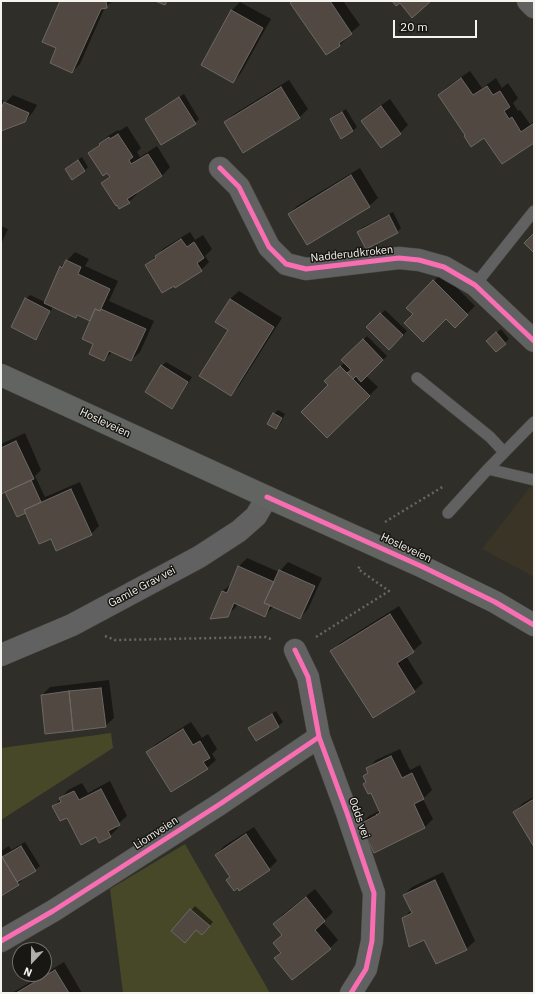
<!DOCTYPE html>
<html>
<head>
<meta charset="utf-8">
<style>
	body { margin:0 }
	#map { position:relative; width:535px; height:994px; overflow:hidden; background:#302e29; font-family:"IBM Plex Sans",sans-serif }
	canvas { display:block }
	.frame { position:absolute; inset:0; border:2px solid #f5f3ed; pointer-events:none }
	.north { position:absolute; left:12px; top:942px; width:40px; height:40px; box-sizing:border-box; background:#191713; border:1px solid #716f6a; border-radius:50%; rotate:202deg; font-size:11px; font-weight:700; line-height:16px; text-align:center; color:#f5f3ed }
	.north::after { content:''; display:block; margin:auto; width:14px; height:18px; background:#b0aea8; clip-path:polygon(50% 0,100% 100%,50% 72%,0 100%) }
	.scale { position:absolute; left:393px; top:20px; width:84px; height:18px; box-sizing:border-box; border:2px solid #f5f3ed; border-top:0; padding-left:5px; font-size:12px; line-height:14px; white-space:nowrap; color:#f5f3ed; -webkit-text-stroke:3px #191713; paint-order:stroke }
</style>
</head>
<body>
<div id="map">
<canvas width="535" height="994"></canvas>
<div class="frame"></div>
<div class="north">N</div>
<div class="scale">20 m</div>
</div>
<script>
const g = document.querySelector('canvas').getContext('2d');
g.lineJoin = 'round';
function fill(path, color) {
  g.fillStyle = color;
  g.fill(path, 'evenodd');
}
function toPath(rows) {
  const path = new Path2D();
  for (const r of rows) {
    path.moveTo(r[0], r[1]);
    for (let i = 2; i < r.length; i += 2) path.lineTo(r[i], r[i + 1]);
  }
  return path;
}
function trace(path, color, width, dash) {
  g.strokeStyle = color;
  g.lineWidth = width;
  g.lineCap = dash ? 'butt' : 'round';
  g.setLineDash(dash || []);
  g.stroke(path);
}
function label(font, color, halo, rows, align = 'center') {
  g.font = font + ' "IBM Plex Sans",sans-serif';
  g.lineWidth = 3;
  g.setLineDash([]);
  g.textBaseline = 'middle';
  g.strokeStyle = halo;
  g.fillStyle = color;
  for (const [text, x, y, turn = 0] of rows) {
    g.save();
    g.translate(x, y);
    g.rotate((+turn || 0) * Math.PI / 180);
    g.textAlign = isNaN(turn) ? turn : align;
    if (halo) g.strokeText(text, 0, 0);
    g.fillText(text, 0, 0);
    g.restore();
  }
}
fill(toPath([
	[534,482,534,577,482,549]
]), '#3a3426');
fill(toPath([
	[111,733,113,748,1,820,1,748],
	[185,844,270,993,123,993,110,889]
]), '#464828');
fill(toPath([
	[61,1,113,1,105,7,80,64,72,72],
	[293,1,343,1,360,25,347,36,348,37,340,45],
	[240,2,271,19,241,73,233,82,202,64,232,10],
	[470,71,482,88,496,78,502,88,508,83,518,98,513,103,518,111,520,110,530,124,534,121,534,142,466,134,439,95,447,87],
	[289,80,308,109,300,117,244,152,225,123,234,114],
	[184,94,199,119,195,123,146,119,150,115],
	[13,95,37,105,33,112,25,121,1,130,1,99,6,102],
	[390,99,408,125,400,133,381,146,362,121,371,112],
	[346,109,357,127,353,131,331,119,335,115],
	[127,126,141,148,137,152,140,157,157,146,170,167,162,176,136,192,137,194,129,202,102,183,110,176,90,153,108,136,118,130,119,131],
	[82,157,88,167,84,171,66,169,70,165],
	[360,168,378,198,369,206,307,243,289,214,297,206],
	[393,212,401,228,397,232,358,232,362,228],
	[1,226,8,229,1,244],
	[190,232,195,240,203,235,212,249,205,256,209,262,201,270,146,266,164,248],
	[75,252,89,259,85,266,118,281,109,301,154,321,140,352,131,360,113,351,104,360,95,343,91,320,78,314,76,316,53,306,40,334,36,338,26,299,30,295,45,302,61,267],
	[442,273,475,306,455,326,446,317,414,314,408,308],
	[239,291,282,318,239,386,231,395,229,329,230,299],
	[385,310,407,331,389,349,367,327],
	[501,329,509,339,496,351,492,337],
	[367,336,387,356,366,376,378,387,327,437,329,385,326,381,345,362,343,360],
	[166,362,192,377,176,403,172,407,162,366],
	[278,410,285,414,280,424,276,428,274,414],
	[25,433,41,470,35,476,45,497,80,482,99,526,91,534,51,537,26,512,25,513,10,489,1,493,1,444],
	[247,558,279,572,288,562,322,578,308,609,300,618,274,606,265,615,238,603,236,607,227,616,211,617,223,591,232,583,239,566],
	[399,606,422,643,413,651,406,656,423,683,414,691,332,651,340,643],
	[109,680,114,718,105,726,46,733,42,695,50,687],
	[276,711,283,722,278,726,249,728,254,724],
	[191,722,202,738,208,734,217,749,212,754,216,760,207,768,147,752,156,744],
	[400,749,410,770,420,765,432,790,423,799,433,819,425,827,361,824,369,816,381,810,364,776,369,772,367,769,376,760],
	[412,799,425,826,423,826,411,800],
	[110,781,127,816,117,825,118,828,110,836,96,836,54,806,68,790,82,783,88,793],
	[534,797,534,845,514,812,523,803],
	[254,827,277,861,269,869,231,876,216,855,224,846],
	[25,842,40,866,35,870,27,875,18,884,1,894,1,851,9,846,11,850],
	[443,872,475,941,466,949,424,939,403,919,411,910,404,895,412,887],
	[315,889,333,912,323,922,338,940,330,948,275,959,282,952,283,935,274,924,282,915],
	[195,906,213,922,206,930,196,929,172,931],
	[64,962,82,993,12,993,44,974]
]), '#0007');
const building = toPath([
	[60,1,106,1,107,8,101,9,72,73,50,63,56,48,42,42,60,1],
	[155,1,167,1,165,5,155,1],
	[293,1,330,1,352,34,339,43,340,46,326,55,290,3,293,1],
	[392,1,431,1,412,18,400,3,396,6,392,1],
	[231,10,263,28,233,83,201,65,231,10],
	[461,78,473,95,487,86,493,95,500,91,510,107,504,111,509,119,512,117,521,132,534,123,534,143,502,164,484,138,471,147,464,136,465,135,438,95,461,78],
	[281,87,300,118,243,153,224,122,281,87],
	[179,97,196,124,161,145,145,119,179,97],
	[4,102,29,113,25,122,1,131,1,109,4,102],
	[381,106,401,134,381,148,361,121,381,106],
	[342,112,353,131,341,139,330,119,342,112],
	[118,134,133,157,129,160,131,164,148,154,162,176,127,199,130,203,119,209,117,205,116,206,101,183,110,177,107,173,103,176,88,153,100,145,99,144,109,137,110,139,118,134],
	[78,160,85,171,72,180,65,169,78,160],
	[351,175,370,207,307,245,288,214,351,175],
	[389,215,398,233,366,249,357,232,389,215],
	[534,233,534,253,524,243,534,233],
	[181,239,187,247,194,242,204,258,197,263,202,271,175,288,174,286,162,293,145,265,156,258,155,256,181,239],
	[66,260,81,267,78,274,110,289,100,311,95,309,90,321,77,315,76,318,44,303,60,266,62,268,66,260],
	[433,280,468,315,455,328,446,319,423,342,404,323,413,314,406,308,433,280],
	[25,298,50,311,36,340,11,327,25,298],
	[230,299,274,327,231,396,199,376,228,330,215,322,230,299],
	[95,309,100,311,101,309,146,329,131,361,109,351,104,361,89,354,93,344,82,339,95,309],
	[380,313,403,335,389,350,366,327,380,313],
	[496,332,506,344,496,352,486,341,496,332],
	[363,339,383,360,361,382,356,376,353,379,347,373,351,370,341,360,363,339],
	[161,365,188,382,172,409,145,392,161,365],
	[340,366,370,396,327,438,301,412,328,385,324,381,340,366],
	[273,413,282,418,276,429,267,424,273,413],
	[16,441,34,479,1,494,1,448,16,441],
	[31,480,41,502,24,510,26,513,17,517,5,492,31,480],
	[71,489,92,535,56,551,51,539,39,544,24,510,71,489],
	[238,566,274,582,264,603,270,605,265,617,234,603,228,617,210,619,222,591,227,593,238,566],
	[279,570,315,586,300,619,264,603,279,570],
	[390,614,414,652,397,663,415,692,373,718,330,651,390,614],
	[101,688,106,727,73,731,69,691,101,688],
	[69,691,73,731,45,734,41,695,69,691],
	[272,714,279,727,256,741,248,728,272,714],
	[183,729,193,745,200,741,210,758,203,762,208,769,171,792,146,752,183,729],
	[391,756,402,778,412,773,424,799,414,804,425,828,374,853,360,824,377,815,376,815,380,813,371,793,368,794,363,784,366,782,363,776,368,773,366,768,391,756],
	[101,789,120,825,108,831,111,837,99,843,96,837,81,845,67,818,60,821,52,806,61,802,59,798,74,791,79,800,101,789],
	[534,799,534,847,513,812,534,799],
	[246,834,270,870,239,891,238,888,234,891,226,880,230,877,215,855,246,834],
	[21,846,36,871,17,882,2,857,21,846],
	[1,855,19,885,1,896,1,855],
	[435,880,467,950,436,964,424,940,409,947,402,918,412,913,403,895,435,880],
	[306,897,325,921,315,930,331,949,292,980,274,958,281,953,273,943,282,935,273,924,306,897],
	[190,909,210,926,202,935,196,930,185,943,171,931,190,909],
	[55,970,69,993,16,993,55,970]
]);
fill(building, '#524842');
trace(building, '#6b6865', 1);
const service = toPath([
	[475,285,534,211],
	[417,378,490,437,504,452],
	[488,469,534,480],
	[448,513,488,469,534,422]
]);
const minor = toPath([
	[528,1,534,7],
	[220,168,239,187,269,247,286,264,306,269,399,258,419,260,444,267,475,285,534,341],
	[295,650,308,677,319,737,347,813,374,893,372,941,366,969,351,993],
	[1,655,72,625,199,557,239,531,256,516,267,497],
	[1,941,53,911,220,804,319,737]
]);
const secondary = toPath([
	[1,375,267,497,423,567,495,602,534,625]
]);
trace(service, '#4b4945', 12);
trace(minor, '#4b4945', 23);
trace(secondary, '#4b4945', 23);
trace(toPath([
	[385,522,444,486],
	[105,636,115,640,266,637,273,640],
	[316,637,389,591,358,569,360,566]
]), '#676765', 2.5, [2, 3]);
trace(service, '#606160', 11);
trace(minor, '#606160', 22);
trace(secondary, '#626462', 22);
trace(toPath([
	[220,168,239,187,269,247,286,264,306,269,399,258,419,260,444,267,475,285,534,341],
	[267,497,423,567,495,602,534,625],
	[295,650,308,677,319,737,347,813,374,893,372,941,366,969,351,993],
	[1,941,53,911,220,804,319,737]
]), '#f96db3', 5);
label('11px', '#f5f3ed', '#191713', [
	["Nadderudkroken",352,254,-6],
	["Hosleveien",105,423,25],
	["Hosleveien",406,548,25],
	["Gamle Grav vei",142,587,-28],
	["Odds vei",359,818,71],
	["Liomveien",156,833,-33]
]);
</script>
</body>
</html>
